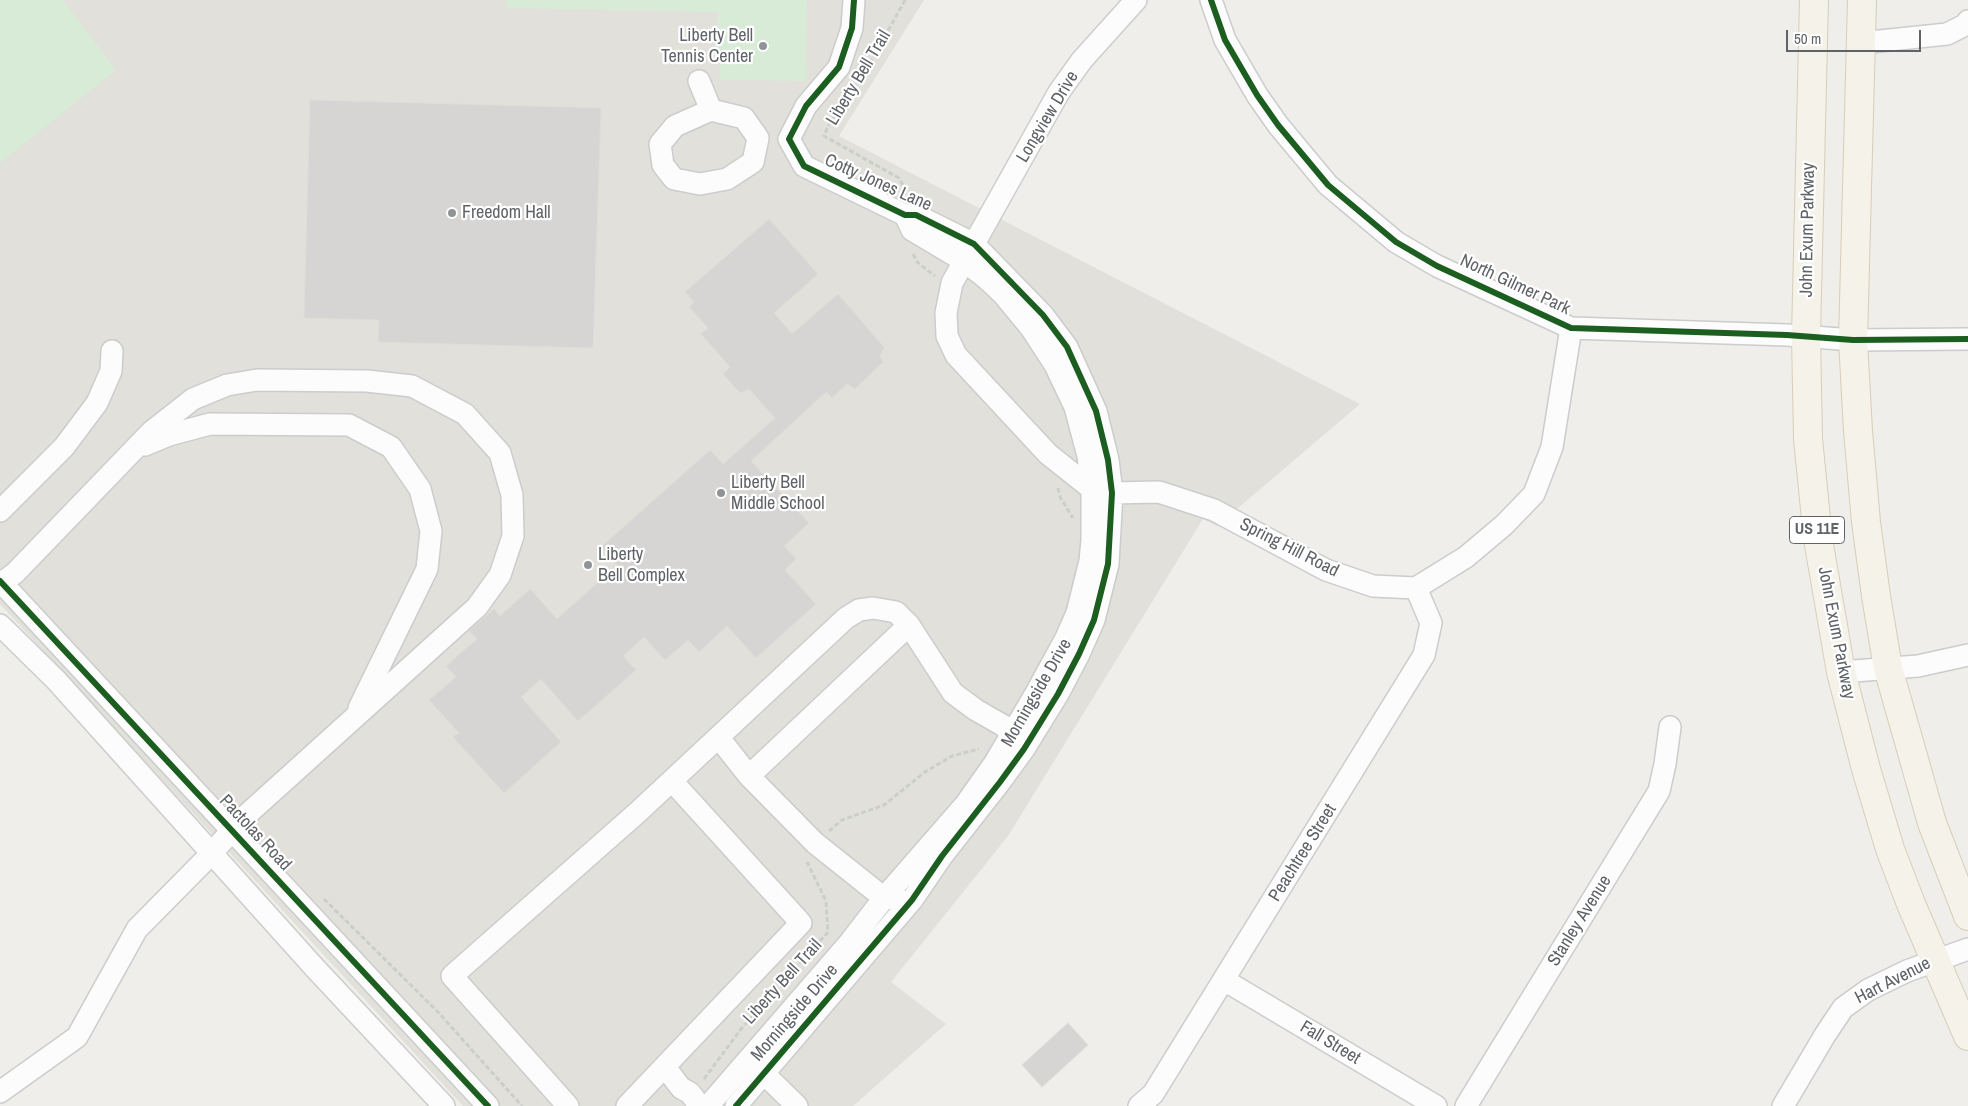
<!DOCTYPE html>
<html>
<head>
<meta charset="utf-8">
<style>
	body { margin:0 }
	#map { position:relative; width:1968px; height:1106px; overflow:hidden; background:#efeeea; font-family:"Archivo Narrow",sans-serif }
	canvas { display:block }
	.scale { position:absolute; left:1786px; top:30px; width:135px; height:22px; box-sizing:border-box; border:2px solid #5f6368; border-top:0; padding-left:6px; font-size:15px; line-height:18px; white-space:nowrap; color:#5f6368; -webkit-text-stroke:4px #fff; paint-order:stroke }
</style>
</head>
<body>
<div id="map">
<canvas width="1968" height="1106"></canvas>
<div class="scale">50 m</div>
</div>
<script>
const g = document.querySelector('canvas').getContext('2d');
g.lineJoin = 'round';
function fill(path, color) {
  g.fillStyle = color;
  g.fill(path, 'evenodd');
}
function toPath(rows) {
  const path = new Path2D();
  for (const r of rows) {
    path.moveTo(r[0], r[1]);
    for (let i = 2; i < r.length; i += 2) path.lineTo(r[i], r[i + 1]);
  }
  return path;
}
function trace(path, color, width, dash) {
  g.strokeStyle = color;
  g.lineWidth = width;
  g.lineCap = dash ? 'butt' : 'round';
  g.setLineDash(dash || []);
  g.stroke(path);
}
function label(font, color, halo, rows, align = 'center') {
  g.font = font + ' "Archivo Narrow",sans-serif';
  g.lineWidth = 4.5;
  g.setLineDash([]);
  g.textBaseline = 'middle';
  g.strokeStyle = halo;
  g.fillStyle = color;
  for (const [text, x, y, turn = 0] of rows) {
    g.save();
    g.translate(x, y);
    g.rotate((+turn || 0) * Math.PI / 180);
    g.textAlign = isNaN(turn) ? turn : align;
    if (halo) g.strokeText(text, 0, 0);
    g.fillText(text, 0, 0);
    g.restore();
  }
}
fill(toPath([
	[0,0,924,0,839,136,1360,404,1217,526,1203,519,1008,836,891,982,946,1024,853,1106,463,1106,0,604]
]), '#e2e0da');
fill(toPath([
	[0,0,63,0,116,70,0,163],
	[506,0,807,0,806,81,720,80,720,54,717,53,718,12,506,8]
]), '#d8ebd6');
const building = toPath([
	[310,100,601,108,593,348,378,342,379,320,304,318,310,100],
	[769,219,818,274,774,313,792,334,838,294,884,347,880,356,883,362,855,389,847,384,832,398,826,392,751,461,809,523,784,546,796,559,785,570,816,604,756,658,727,626,699,652,688,640,665,660,644,637,623,656,636,670,578,721,541,679,521,697,561,742,504,793,453,737,459,733,429,700,456,677,446,666,477,639,469,631,494,609,500,616,530,589,557,619,617,565,601,547,710,450,723,464,775,418,749,389,740,393,723,374,730,367,701,334,708,328,689,307,694,302,685,292,769,219],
	[1068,1023,1088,1045,1042,1087,1022,1065,1068,1023]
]);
fill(building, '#d6d5d3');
trace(building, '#deddd9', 1);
const minor = toPath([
	[1136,0,1082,60,1059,92,952,283,946,313,947,336,956,355,1048,454,1092,489,1112,493,1159,492,1214,510,1326,570,1373,586,1416,588,1466,557,1504,525,1534,494,1552,447,1571,328],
	[1211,0,1225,40,1257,95,1278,125,1328,185,1396,242,1437,266,1571,328,1787,335,1853,340,1968,339],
	[1861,43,1947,34,1965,25,1968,21],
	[699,81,711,110],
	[711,110,744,118,758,138,753,162,727,179,700,184,674,179,663,165,660,144,675,126,711,110],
	[145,445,169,435,210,424,349,425,391,447,420,489,431,531,427,569,359,708],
	[0,511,64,447,97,403,111,371,112,351],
	[0,581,488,1106],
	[0,625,56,680,314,967,444,1106],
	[1841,672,1918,666,1968,655],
	[719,738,749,776,815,843,884,898,898,899],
	[749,776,909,625],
	[1224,980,1436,1106],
	[753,1063,797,1106],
	[665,1067,681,1088,690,1093,700,1106],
	[0,1092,77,1037,137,929,212,853,242,819,477,607,500,575,513,536,512,495,500,453,465,414,412,386,367,381,257,380,227,385,193,399,151,432,15,573,2,583],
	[568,1106,452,976,638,812,846,618,859,610,873,608,896,612,909,625,953,693,976,710,1004,726,1021,745],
	[627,1106,801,923,672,781],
	[708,1106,850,942,884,898,965,805,994,764,1036,693,1066,638,1077,613,1090,561,1092,540,1092,489,1088,456,1075,407,1055,365,1031,328,1003,294,987,279,964,261,912,230,905,215],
	[736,1106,912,900,942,856,1000,782,1024,749,1058,694,1079,654,1094,620,1108,564,1112,493,1108,460,1096,411,1067,347,1043,315,974,244,916,215,905,215,804,166,789,139,806,106,839,67,852,28,854,0],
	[1139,1106,1153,1094,1424,655,1431,623,1416,588],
	[1466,1106,1659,791,1665,764,1670,727],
	[1783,1106,1825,1035,1843,1008,1868,990,1907,971,1968,949]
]);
const major = toPath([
	[1814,0,1806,336,1808,439,1818,539,1841,672,1866,769,1890,849,1911,904,1968,1036],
	[1862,0,1853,340,1858,431,1866,522,1876,596,1888,668,1932,823,1968,916]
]);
trace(minor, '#cbcccc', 24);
trace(major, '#d7ceb8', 30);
trace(toPath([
	[905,0,874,56,828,126,824,136,899,178,905,189,905,195],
	[913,254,917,262,935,276],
	[1058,488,1060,497,1073,518],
	[829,831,842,820,884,805,925,772,952,756,979,749],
	[324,899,438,1012,522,1106],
	[704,1079,741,1029,828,932,826,901,807,862]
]), '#cacfcc', 3, [5, 2.5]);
trace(minor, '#fdfcfc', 21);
trace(major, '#f4f2e9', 28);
trace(toPath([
	[1211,0,1225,40,1257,95,1278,125,1328,185,1396,242,1437,266,1571,328,1787,335,1853,340,1968,339],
	[0,581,488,1106],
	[736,1106,912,900,942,856,1000,782,1024,749,1058,694,1079,654,1094,620,1108,564,1112,493,1108,460,1096,411,1067,347,1043,315,974,244,916,215,905,215,804,166,789,139,806,106,839,67,852,28,854,0]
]), '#1b5e20', 6);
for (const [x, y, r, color] of [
	[763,46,5,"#919496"],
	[452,213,5,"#919496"],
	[721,493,5,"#919496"],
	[588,565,5,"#919496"]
]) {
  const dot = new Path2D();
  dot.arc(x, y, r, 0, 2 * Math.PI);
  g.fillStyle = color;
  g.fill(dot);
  trace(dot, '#fff', 2);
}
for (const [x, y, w] of [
	[1817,530,55]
]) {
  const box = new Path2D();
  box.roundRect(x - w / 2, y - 13.5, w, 27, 4);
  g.fillStyle = '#fff';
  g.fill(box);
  trace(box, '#5f6368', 1);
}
label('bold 16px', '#5f6368', null, [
	["US 11E",1817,530]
]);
label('18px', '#5f6368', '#fff', [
	["Liberty Bell",753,36,"right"],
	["Tennis Center",753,57,"right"],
	["Freedom Hall",462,213],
	["Liberty Bell",731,483],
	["Middle School",731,504],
	["Liberty",598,555],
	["Bell Complex",598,576]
], 'left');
label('18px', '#5f6368', '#fff', [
	["Liberty Bell Trail",859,78,-59],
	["Longview Drive",1048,117,-59],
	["Cotty Jones Lane",878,183,24],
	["John Exum Parkway",1808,230,-89],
	["North Gilmer Park",1515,285,25],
	["Spring Hill Road",1289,548,27],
	["John Exum Parkway",1836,633,79],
	["Morningside Drive",1037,693,-60],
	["Pactolas Road",255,833,47],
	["Peachtree Street",1303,853,-58],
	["Stanley Avenue",1580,921,-58],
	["Hart Avenue",1893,981,-27],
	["Liberty Bell Trail",783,982,-48],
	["Morningside Drive",795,1013,-49],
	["Fall Street",1330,1043,31]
]);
</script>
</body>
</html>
